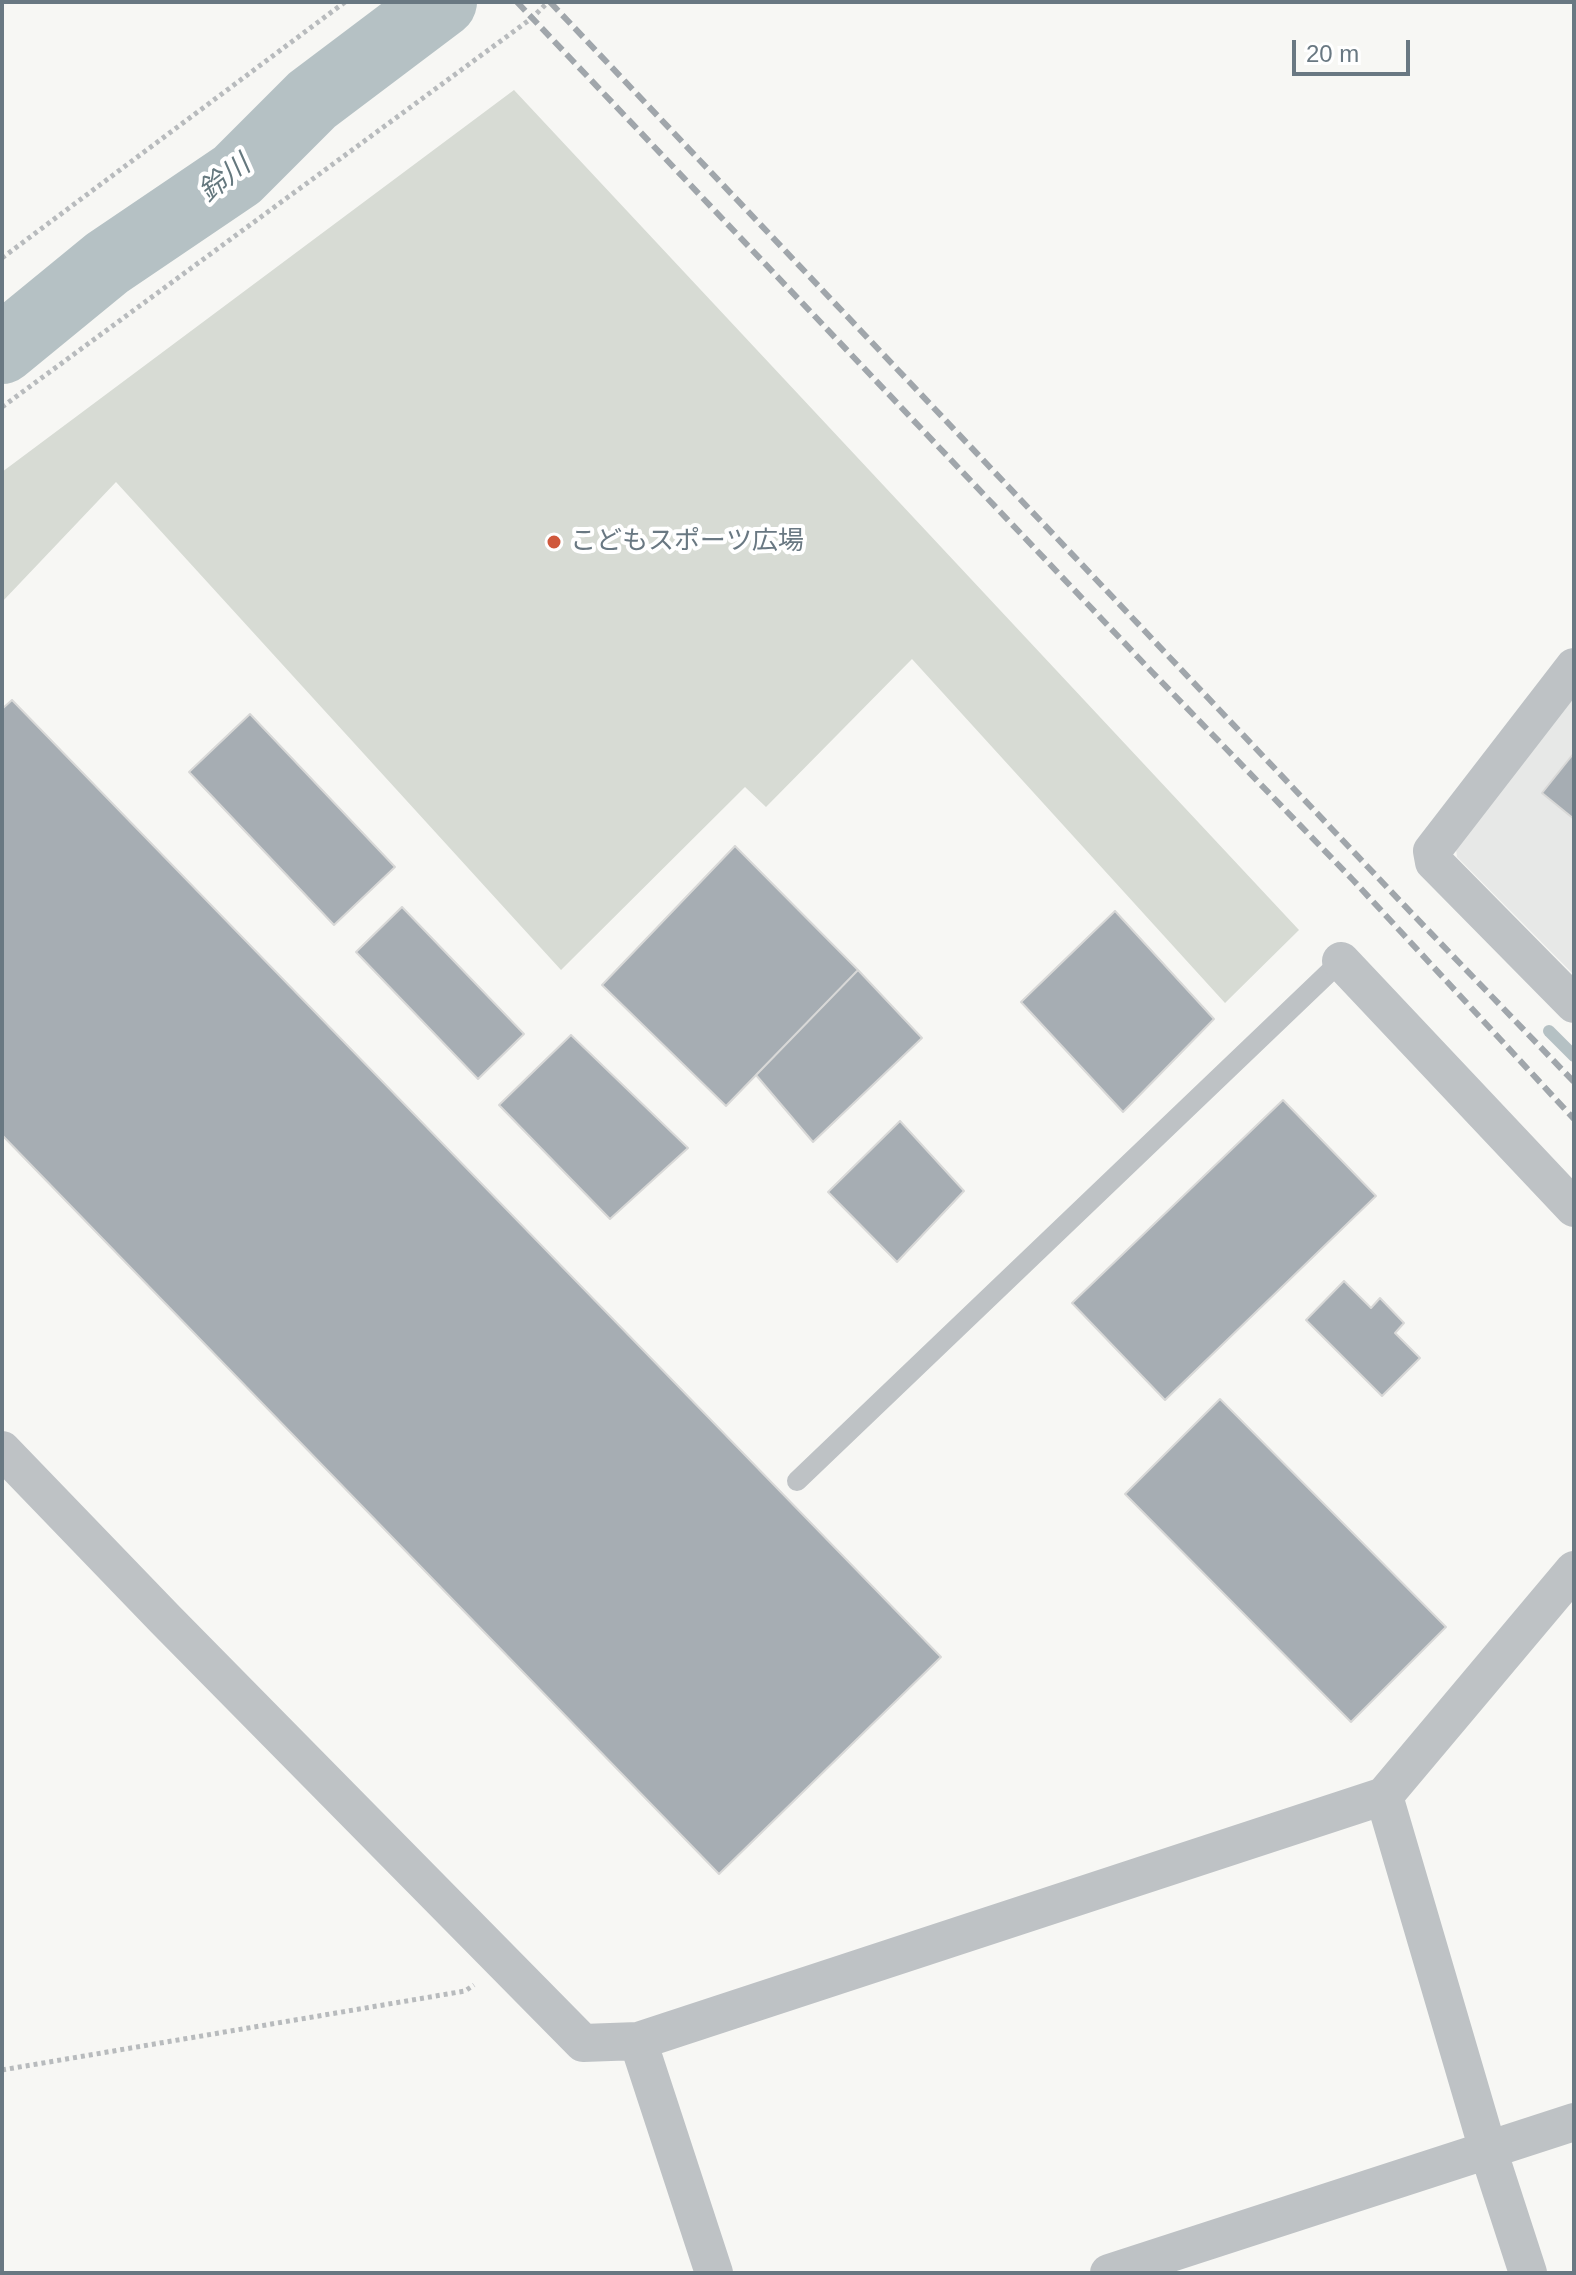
<!DOCTYPE html>
<html>
<head>
<meta charset="utf-8">
<style>
	body { margin:0 }
	#map { position:relative; width:1576px; height:2275px; overflow:hidden; background:#f7f7f4; font-family:Helvetica,sans-serif }
	canvas { display:block }
	.frame { position:absolute; inset:0; border:4px solid #697882; pointer-events:none }
	.scale { position:absolute; left:1292px; top:40px; width:118px; height:36px; box-sizing:border-box; border:4px solid #697882; border-top:0; padding-left:10px; font-size:24px; line-height:28px; white-space:nowrap; color:#697882; -webkit-text-stroke:6px #fff; paint-order:stroke }
</style>
</head>
<body>
<div id="map">
<canvas width="1576" height="2275"></canvas>
<div class="frame"></div>
<div class="scale">20 m</div>
</div>
<script>
const g = document.querySelector('canvas').getContext('2d');
g.lineJoin = 'round';
function fill(path, color) {
  g.fillStyle = color;
  g.fill(path, 'evenodd');
}
function toPath(rows) {
  const path = new Path2D();
  for (const r of rows) {
    path.moveTo(r[0], r[1]);
    for (let i = 2; i < r.length; i += 2) path.lineTo(r[i], r[i + 1]);
  }
  return path;
}
function trace(path, color, width, dash) {
  g.strokeStyle = color;
  g.lineWidth = width;
  g.lineCap = dash ? 'butt' : 'round';
  g.setLineDash(dash || []);
  g.stroke(path);
}
function label(font, color, halo, rows, align = 'center') {
  g.font = font + ' Helvetica,"Noto Sans JP",sans-serif';
  g.lineWidth = 8;
  g.setLineDash([]);
  g.textBaseline = 'middle';
  g.strokeStyle = halo;
  g.fillStyle = color;
  for (const [text, x, y, turn = 0] of rows) {
    g.save();
    g.translate(x, y);
    g.rotate((+turn || 0) * Math.PI / 180);
    g.textAlign = isNaN(turn) ? turn : align;
    if (halo) g.strokeText(text, 0, 0);
    g.fillText(text, 0, 0);
    g.restore();
  }
}
fill(toPath([
	[1574,694,1574,975,1457,857,1455,841]
]), '#e7e8e7');
fill(toPath([
	[514,90,1299,930,1225,1003,912,659,766,807,745,787,561,970,116,482,2,602,2,472]
]), '#d7dbd4');
trace(toPath([
	[1549,1031,1574,1056]
]), '#b5c1c4', 12);
trace(toPath([
	[2,349,107,263,237,175,312,100,442,2]
]), '#b5c1c4', 70);
const building = toPath([
	[12,700,941,1657,719,1874,2,1135,2,709,12,700],
	[250,714,395,867,334,925,189,772,250,714],
	[1574,753,1574,819,1542,793,1574,753],
	[735,846,858,970,726,1106,602,985,735,846],
	[402,907,524,1034,478,1079,356,952,402,907],
	[1115,911,1214,1019,1123,1112,1021,1002,1115,911],
	[858,970,922,1038,813,1142,756,1075,858,970],
	[571,1035,688,1148,610,1219,499,1105,571,1035],
	[1283,1100,1376,1196,1165,1400,1072,1303,1283,1100],
	[900,1121,964,1191,897,1262,828,1192,900,1121],
	[1344,1281,1371,1308,1380,1298,1404,1323,1395,1333,1420,1358,1382,1396,1306,1320,1344,1281],
	[1220,1399,1446,1627,1351,1722,1125,1494,1220,1399]
]);
fill(building, '#a6adb3');
trace(building, '#d8d8d7', 2);
trace(toPath([
	[2,258,345,2],
	[2,407,532,18,548,2],
	[2,2070,465,1991,474,1985]
]), '#b8bbbd', 5, [4, 4]);
trace(toPath([
	[797,1481,1341,961]
]), '#bec2c5', 20);
trace(toPath([
	[1574,667,1432,851,1434,862,1574,1004],
	[1341,961,1574,1208],
	[2,1450,165,1619,583,2043,638,2041,1384,1796,1488,2150,1528,2273],
	[1384,1796,1574,1570],
	[638,2041,714,2273],
	[1109,2273,1574,2122]
]), '#bec2c5', 38);
trace(toPath([
	[517,2,1152,672,1353,880,1574,1119],
	[550,2,1401,902,1574,1082]
]), '#a0a6ab', 6, [12, 6]);
for (const [x, y, r, color] of [
	[554,542,8,"#cf583c"]
]) {
  const dot = new Path2D();
  dot.arc(x, y, r, 0, 2 * Math.PI);
  g.fillStyle = color;
  g.fill(dot);
  trace(dot, '#fff', 3);
}
label('26px', '#697882', '#fff', [
	["こどもスポーツ広場",570,542]
], 'left');
label('italic 28px', '#65787e', '#fff', [
	["鈴川",225,179,-38]
]);
</script>
</body>
</html>
